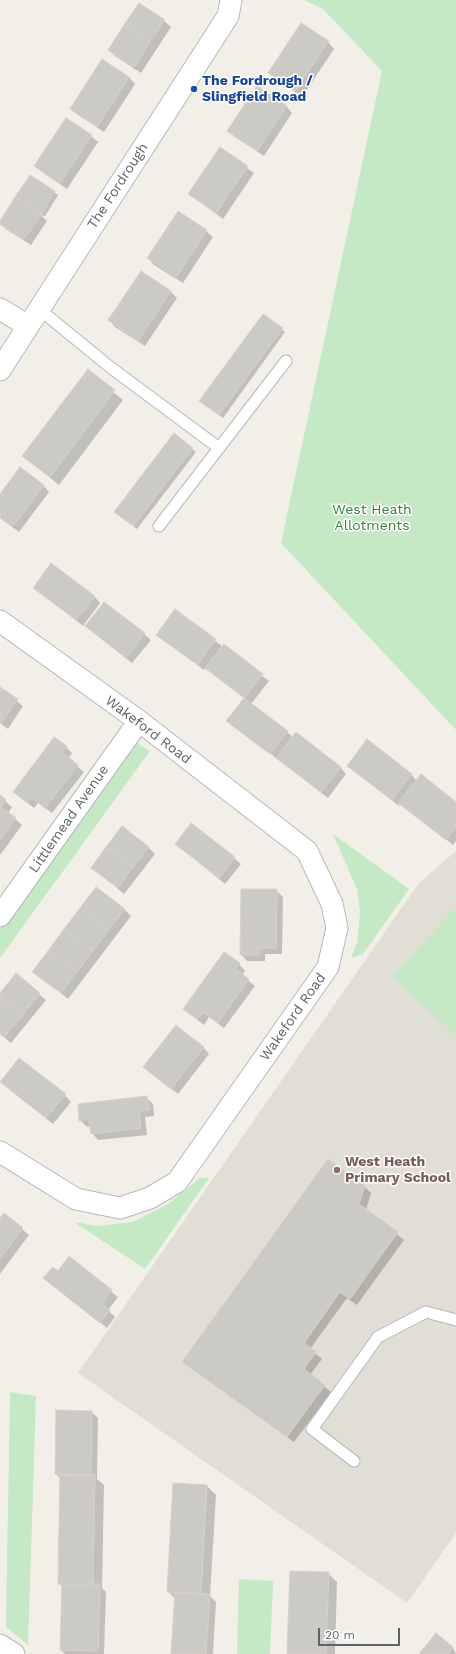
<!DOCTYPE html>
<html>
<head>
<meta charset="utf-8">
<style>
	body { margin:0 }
	#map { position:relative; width:456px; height:1654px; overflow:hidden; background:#f1efe8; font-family:"Work Sans",sans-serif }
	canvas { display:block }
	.scale { position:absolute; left:318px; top:1628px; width:82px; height:18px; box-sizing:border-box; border:2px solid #5f6368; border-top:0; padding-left:5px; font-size:12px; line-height:14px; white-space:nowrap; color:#5f6368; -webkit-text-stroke:3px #fff; paint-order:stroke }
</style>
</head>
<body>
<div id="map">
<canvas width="456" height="1654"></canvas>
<div class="scale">20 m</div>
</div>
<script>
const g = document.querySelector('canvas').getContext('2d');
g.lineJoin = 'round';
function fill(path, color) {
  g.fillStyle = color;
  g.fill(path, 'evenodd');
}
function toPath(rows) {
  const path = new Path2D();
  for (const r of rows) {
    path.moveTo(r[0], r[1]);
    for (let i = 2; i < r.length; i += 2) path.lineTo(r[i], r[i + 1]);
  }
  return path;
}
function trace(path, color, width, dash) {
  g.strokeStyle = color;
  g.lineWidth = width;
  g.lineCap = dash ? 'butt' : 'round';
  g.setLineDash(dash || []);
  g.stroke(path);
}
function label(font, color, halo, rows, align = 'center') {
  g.font = font + ' "Work Sans",sans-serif';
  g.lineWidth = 3;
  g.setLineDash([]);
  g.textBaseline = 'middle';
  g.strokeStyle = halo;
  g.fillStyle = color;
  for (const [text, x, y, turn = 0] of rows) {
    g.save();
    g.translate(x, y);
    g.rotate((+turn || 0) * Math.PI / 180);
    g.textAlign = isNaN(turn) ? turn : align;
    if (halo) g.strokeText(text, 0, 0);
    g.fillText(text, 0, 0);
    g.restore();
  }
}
fill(toPath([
	[456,851,456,1533,407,1603,78,1373,419,883]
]), '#e1ded6');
fill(toPath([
	[304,0,456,0,456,730,281,543,382,71,323,9],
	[131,739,150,751,0,958,0,929,44,869],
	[333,834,409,889,363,954,351,958,357,943,359,926,360,912,357,889],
	[456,908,456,1036,392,976],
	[200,1178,209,1178,145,1269,74,1222,98,1226,133,1222,168,1204],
	[10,1392,36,1396,28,1645,6,1627],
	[239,1579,273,1581,270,1654,237,1654]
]), '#c5e8c5');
fill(toPath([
	[139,4,164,21,171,27,141,73,115,56,109,50],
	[328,42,334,49,302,97,269,73],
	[129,77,135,84,104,132,78,115,72,109],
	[286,106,292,113,264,156,235,137,228,131],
	[91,136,98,142,67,189,42,172,35,166],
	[220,149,254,173,223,219,189,194],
	[30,176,58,195,45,216,41,215,47,221,31,245,6,229,0,223],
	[179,213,206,231,213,237,183,283,154,265,148,258],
	[141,272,171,292,177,298,145,346,115,327,109,320],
	[263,315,285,332,223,418,204,404],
	[88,371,123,400,59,485,23,456],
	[174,435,196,452,137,529,119,515],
	[43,485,49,492,19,532,0,518,0,495],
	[34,587,94,596,100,603,83,626],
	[175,611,269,681,251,704,293,737,340,767,346,774,328,798,228,721,245,698,206,668,204,670,158,635],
	[86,626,144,634,151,640,132,663],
	[0,688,23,706,8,729,0,723],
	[66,747,72,753,68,759,84,772,52,813,38,803,34,808,21,798],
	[348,766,411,774,417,781,456,803,456,841,453,845,401,803,399,806],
	[0,797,12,807,8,813,22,825,0,855],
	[176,844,234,858,241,864,225,884],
	[148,847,155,854,124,894,92,867],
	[276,890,283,897,282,954,265,954,265,961,247,961,241,954],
	[124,909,131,916,68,999,34,971],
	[239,964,245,971,242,975,255,986,224,1028,209,1017,204,1025,184,1009],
	[16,975,46,1000,11,1043,0,1034,0,995],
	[203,1047,209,1054,178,1094,144,1067],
	[8,1088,65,1095,71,1102,53,1124],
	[146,1097,153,1104,154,1116,145,1117,147,1135,98,1140,92,1133,91,1126,87,1127,80,1120],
	[364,1186,371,1193,366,1210,404,1240,357,1305,347,1298,310,1349,322,1359,310,1375,331,1392,294,1442,184,1362],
	[4,1214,29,1235,0,1274,0,1220],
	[69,1258,118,1297,108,1310,115,1317,107,1328,45,1278,58,1272],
	[92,1412,98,1418,97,1479,104,1485,102,1588,106,1592,104,1654,65,1654,61,1650,63,1587,59,1583,60,1479,56,1474],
	[207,1486,216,1495,210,1596,216,1602,213,1654,172,1654,175,1599,168,1591],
	[328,1573,337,1582,335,1654,288,1654],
	[436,1634,453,1648,456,1654,420,1654]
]), '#0003');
const building = toPath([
	[139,3,165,20,150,42,124,25,139,3],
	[301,23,329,41,295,91,268,73,301,23],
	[124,25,150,42,134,67,108,50,124,25],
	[102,59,129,77,97,127,70,109,102,59],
	[257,86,287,106,257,151,227,131,257,86],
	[66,118,92,135,60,183,34,166,66,118],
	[220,147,248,166,216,213,188,194,220,147],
	[30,175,55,191,42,214,15,197,30,175],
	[15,197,42,214,24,239,0,224,0,221,15,197],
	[178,211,207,230,176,277,147,258,178,211],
	[141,271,171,291,138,341,108,320,141,271],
	[263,314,283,328,219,415,199,401,263,314],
	[88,369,115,390,50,477,22,456,88,369],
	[174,433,193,448,133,526,114,512,174,433],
	[20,467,44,485,13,526,0,517,0,494,20,467],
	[51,563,95,596,76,620,33,588,51,563],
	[104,602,145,633,126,658,85,626,104,602],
	[175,609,216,639,198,665,156,635,175,609],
	[224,644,263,674,244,698,205,668,224,644],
	[0,687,18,699,1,723,0,722,0,687],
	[244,698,288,731,270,754,226,721,244,698],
	[296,732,341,767,321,792,276,758,296,732],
	[54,737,67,746,62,752,78,765,45,808,31,797,27,803,13,792,54,737],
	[367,739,412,774,392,800,347,766,367,739],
	[421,774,456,802,456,827,446,840,398,803,421,774],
	[0,795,6,800,1,807,16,818,0,840,0,795],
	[191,823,235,857,219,878,175,844,191,823],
	[122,826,149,847,133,867,106,847,122,826],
	[106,847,133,867,118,888,91,868,106,847],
	[96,887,125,909,109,930,80,908,96,887],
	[241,889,277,889,276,948,259,948,259,955,240,955,241,889],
	[80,908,109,930,93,951,64,929,80,908],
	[64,929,93,951,77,972,48,951,64,929],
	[48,951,77,972,61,993,32,972,48,951],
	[224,952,240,963,235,969,249,979,218,1023,203,1012,197,1019,183,1009,224,952],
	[16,973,40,993,23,1015,0,997,0,993,16,973],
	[0,997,23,1015,4,1037,0,1034,0,997],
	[176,1025,204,1047,171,1089,143,1067,176,1025],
	[19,1058,66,1094,46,1118,0,1082,19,1058],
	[147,1096,149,1110,139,1111,141,1128,91,1134,89,1119,79,1121,78,1104,147,1096],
	[328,1159,365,1186,359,1204,398,1232,350,1299,340,1292,304,1343,316,1352,304,1369,325,1385,287,1437,182,1362,328,1159],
	[4,1213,23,1228,0,1259,0,1218,4,1213],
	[69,1256,112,1290,102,1303,110,1310,100,1323,43,1278,53,1267,58,1271,69,1256],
	[56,1410,92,1411,91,1475,55,1474,56,1410],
	[60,1475,95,1475,93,1584,58,1584,60,1475],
	[173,1483,207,1485,201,1594,167,1592,173,1483],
	[290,1571,329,1572,326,1654,287,1654,290,1571],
	[62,1584,100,1584,98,1651,60,1650,62,1584],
	[175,1592,210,1594,206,1654,171,1654,175,1592],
	[436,1633,453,1647,448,1654,419,1654,436,1633]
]);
fill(building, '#cccac5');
trace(building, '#d6d1c6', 1);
const service = toPath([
	[39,309,110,367,219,448],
	[159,526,286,361],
	[354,1461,312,1429,378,1337,426,1312,456,1320]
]);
const minor = toPath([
	[0,309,28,326],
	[0,370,228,16,231,0],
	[0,621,139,721,307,851,332,904,337,928,328,967,177,1182,150,1198,120,1208,76,1199,0,1152],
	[0,916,139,721],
	[0,1645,14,1654]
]);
trace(service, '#b5b8bc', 13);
trace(minor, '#b5b8bc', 23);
trace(service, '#fff', 11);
trace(minor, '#fff', 21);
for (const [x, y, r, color] of [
	[194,89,4,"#1a4fb4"],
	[337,1170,4,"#8d6e63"]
]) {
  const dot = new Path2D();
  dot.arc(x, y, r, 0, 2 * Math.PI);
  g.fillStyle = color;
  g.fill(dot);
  trace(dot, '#fff', 1.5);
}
label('bold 14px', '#164399', '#fff', [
	["The Fordrough /",202,81],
	["Slingfield Road",202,97]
], 'left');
label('14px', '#5f6368', '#fff', [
	["The Fordrough",118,186,-57],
	["Wakeford Road",148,730,37],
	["Littlemead Avenue",69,819,-55],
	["Wakeford Road",293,1017,-55]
]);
label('14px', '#348238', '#fff', [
	["West Heath",372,510],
	["Allotments",372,526]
]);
label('bold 14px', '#785e54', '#fff', [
	["West Heath",345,1162],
	["Primary School",345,1178]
], 'left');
</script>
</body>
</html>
